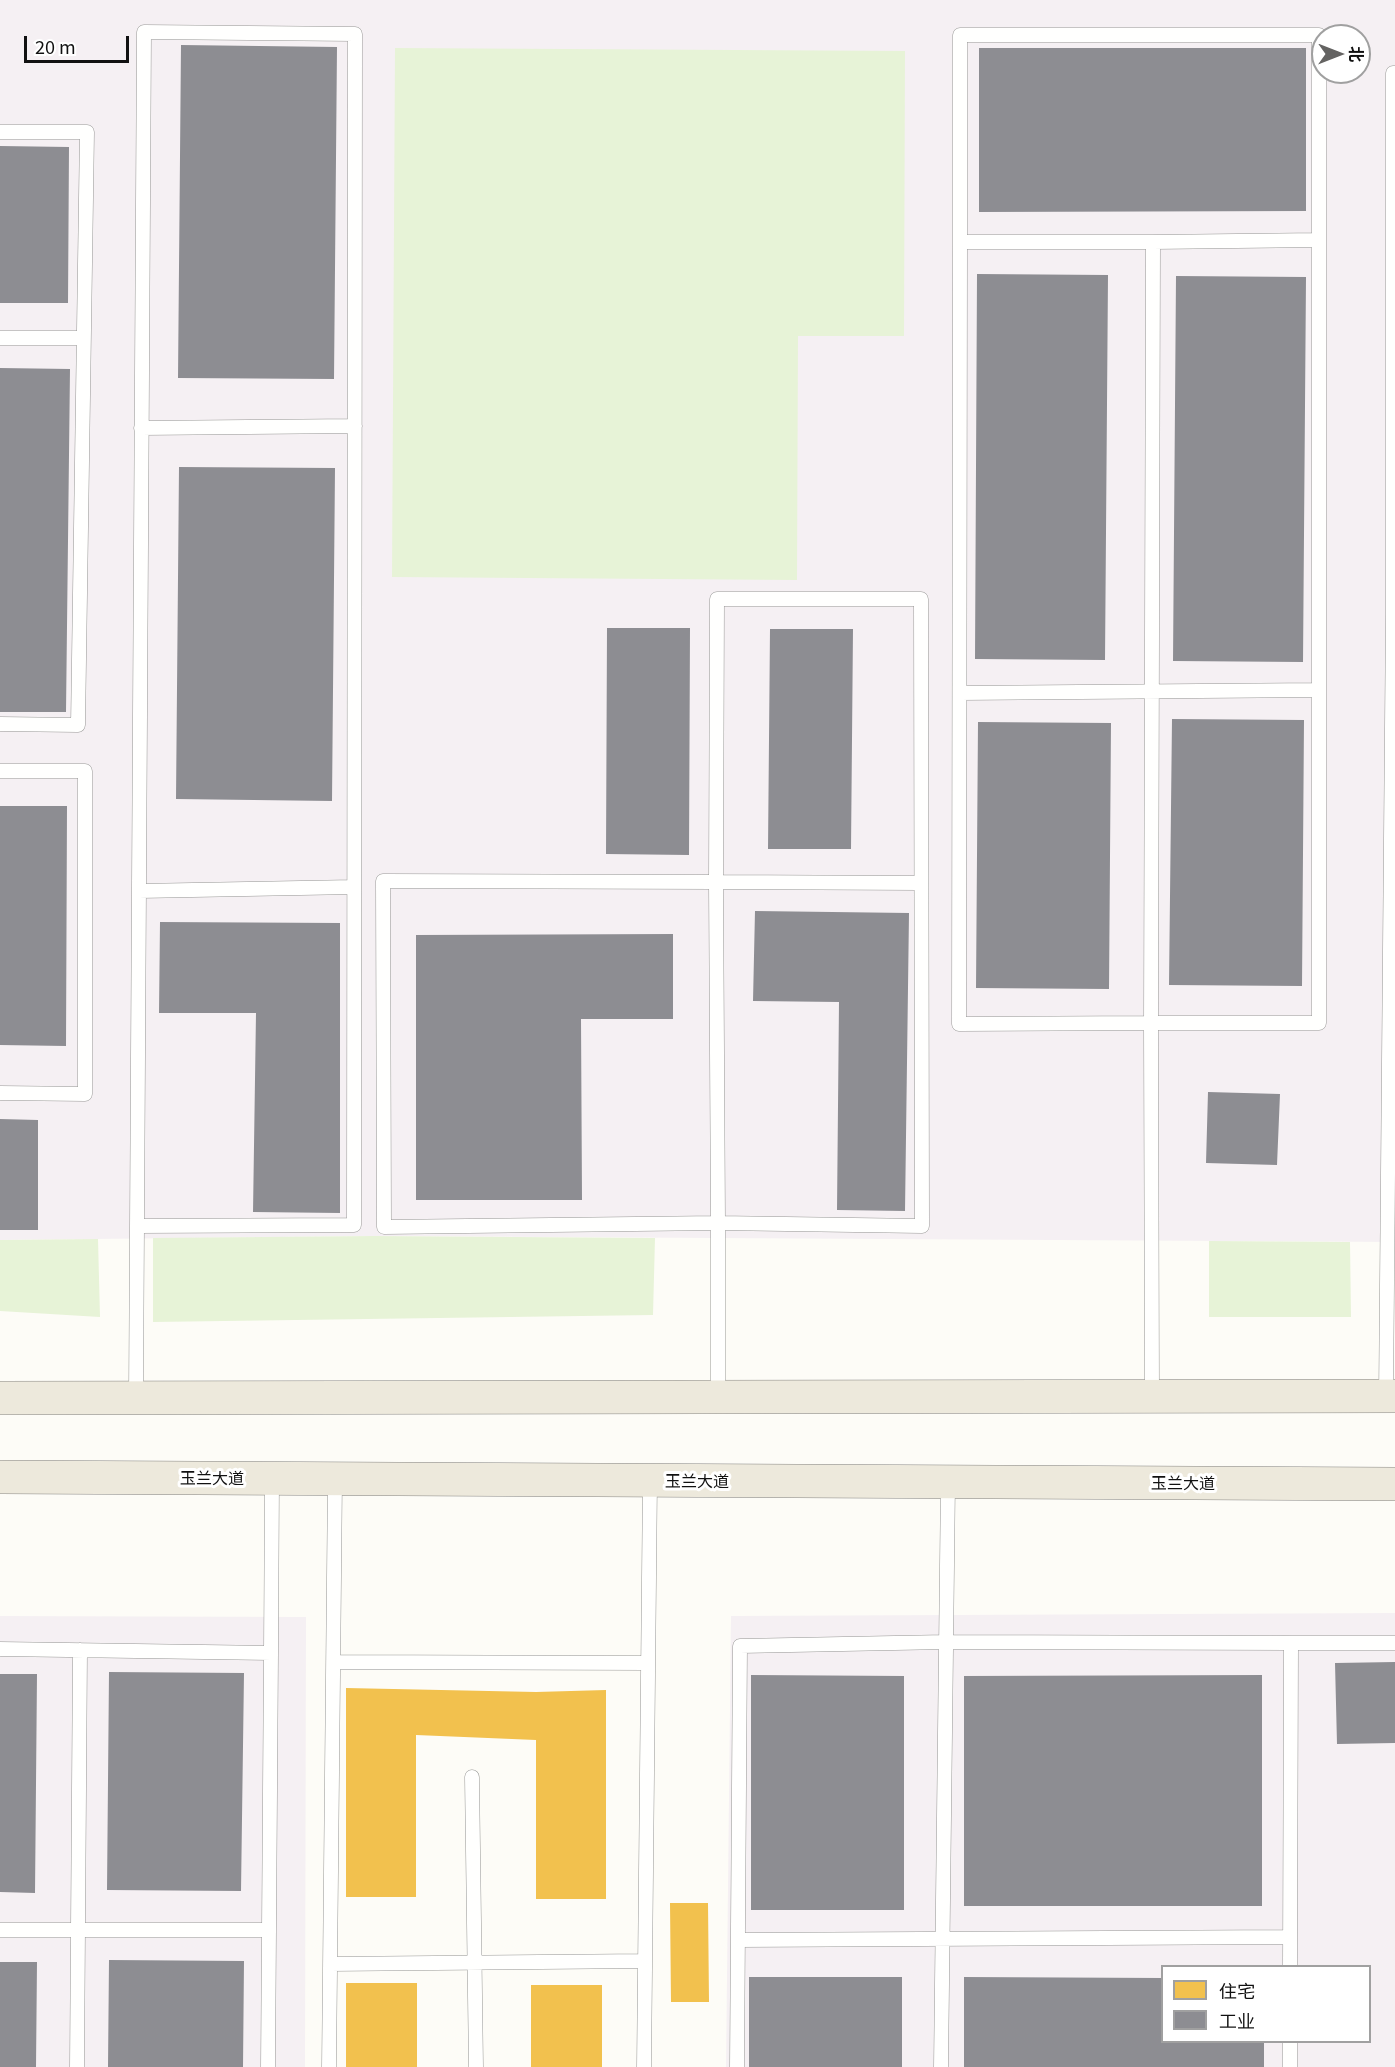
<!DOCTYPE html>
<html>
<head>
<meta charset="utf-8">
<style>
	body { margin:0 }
	#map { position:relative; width:1395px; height:2067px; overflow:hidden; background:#fdfcf7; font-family:Georgia,"Noto Sans SC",serif }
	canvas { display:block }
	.legend { position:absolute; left:1161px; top:1965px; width:210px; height:78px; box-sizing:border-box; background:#fff; border:2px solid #a0a0a0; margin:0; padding:8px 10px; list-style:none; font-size:18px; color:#111 }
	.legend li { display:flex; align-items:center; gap:12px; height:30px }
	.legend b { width:30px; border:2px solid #a0a0a0 }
	.north { position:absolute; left:1311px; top:24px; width:60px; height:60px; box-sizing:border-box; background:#fff; border:2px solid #a0a0a0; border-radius:50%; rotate:90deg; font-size:16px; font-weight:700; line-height:24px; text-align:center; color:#111 }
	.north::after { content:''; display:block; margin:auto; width:21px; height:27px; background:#646362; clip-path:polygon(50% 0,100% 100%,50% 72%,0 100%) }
	.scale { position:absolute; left:24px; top:36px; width:105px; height:27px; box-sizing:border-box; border:3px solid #111; border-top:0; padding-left:8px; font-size:18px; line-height:21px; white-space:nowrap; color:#111; -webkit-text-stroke:4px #fff; paint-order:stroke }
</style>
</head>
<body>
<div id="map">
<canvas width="1395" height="2067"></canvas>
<ul class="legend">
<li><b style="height:16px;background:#f2c14e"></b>住宅</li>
<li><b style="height:16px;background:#8d8d92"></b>工业</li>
</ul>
<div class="north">北</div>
<div class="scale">20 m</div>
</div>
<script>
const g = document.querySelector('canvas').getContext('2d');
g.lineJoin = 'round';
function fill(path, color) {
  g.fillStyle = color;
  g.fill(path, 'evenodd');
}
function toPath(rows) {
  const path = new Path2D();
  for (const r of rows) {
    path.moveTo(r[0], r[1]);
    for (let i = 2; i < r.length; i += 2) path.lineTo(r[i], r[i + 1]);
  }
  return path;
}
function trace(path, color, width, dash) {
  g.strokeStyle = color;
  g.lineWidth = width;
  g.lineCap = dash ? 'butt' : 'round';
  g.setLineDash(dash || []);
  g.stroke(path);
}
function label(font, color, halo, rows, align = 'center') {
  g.font = font + ' Georgia,"Noto Sans SC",serif';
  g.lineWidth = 6;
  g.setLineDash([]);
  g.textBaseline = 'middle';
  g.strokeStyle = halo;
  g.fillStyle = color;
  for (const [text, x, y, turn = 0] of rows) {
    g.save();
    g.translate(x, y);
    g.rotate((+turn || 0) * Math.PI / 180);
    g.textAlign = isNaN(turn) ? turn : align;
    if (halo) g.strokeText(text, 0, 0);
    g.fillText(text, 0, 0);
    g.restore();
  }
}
fill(toPath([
	[0,0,1395,0,1395,1242,374,1236,0,1240],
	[1323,36,1359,36,1359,72,1323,72],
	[1395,1613,1395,2067,726,2067,731,1616],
	[1162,1966,1370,1966,1370,2042,1162,2042],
	[0,1616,306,1617,305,2067,0,2067]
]), '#f5f0f3');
fill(toPath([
	[395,48,905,51,904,336,798,336,797,580,392,577],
	[374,1236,655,1238,653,1315,153,1322,153,1238],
	[98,1239,100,1317,0,1311,0,1240],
	[1209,1241,1350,1242,1351,1317,1209,1317]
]), '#e7f3d7');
fill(toPath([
	[346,1688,536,1692,606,1690,606,1899,536,1899,536,1740,416,1735,416,1897,346,1897],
	[670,1903,708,1903,709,2002,671,2002],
	[346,1983,417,1983,417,2067,346,2067],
	[531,1985,602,1985,602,2067,531,2067]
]), '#f2c14e');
fill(toPath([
	[181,45,337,47,334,379,178,378],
	[979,48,1306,48,1306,211,979,212],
	[0,146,69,147,68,303,0,303],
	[977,274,1108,275,1105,660,975,659],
	[1176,276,1306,277,1303,662,1173,661],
	[0,368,70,369,66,712,0,712],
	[179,467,335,468,332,801,176,799],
	[607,628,690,628,689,855,606,854],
	[770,629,853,629,851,849,768,849],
	[1172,719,1304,720,1302,986,1169,985],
	[978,722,1111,723,1109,989,976,988],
	[0,806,67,806,66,1046,0,1045],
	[755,911,909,913,905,1211,837,1210,839,1002,753,1001],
	[160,922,340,923,340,1213,253,1212,256,1013,159,1013],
	[673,934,673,1019,581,1019,582,1200,416,1200,416,935],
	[1208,1092,1280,1094,1277,1165,1206,1163],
	[0,1119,38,1120,38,1230,0,1230],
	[1395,1662,1395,1743,1337,1744,1335,1663],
	[109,1672,244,1673,241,1891,107,1890],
	[0,1674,37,1674,35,1893,0,1892],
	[751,1675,904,1676,904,1910,751,1910],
	[1262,1675,1262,1906,964,1906,964,1676],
	[109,1960,244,1961,243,2067,108,2067],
	[0,1962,37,1962,36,2067,0,2067],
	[749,1977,902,1977,902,2067,749,2067],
	[964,1977,1162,1978,1162,2042,1264,2042,1264,2067,964,2067]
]), '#8d8d92');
const lane = toPath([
	[1395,73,1393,73,1393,615,1395,615],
	[0,132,87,132,78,725,0,724],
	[960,242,959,1024,1151,1023,1319,1023,1319,35,960,35,960,242,1153,242,1151,1023,1152,1396],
	[1153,242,1319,240],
	[0,338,83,338],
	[141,428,355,426],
	[960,693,1319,690],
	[0,771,85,771,85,1094,0,1093],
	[139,891,354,887],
	[1386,1396,1393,615],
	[136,1397,137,1226,144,32,355,34,354,1225,137,1226],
	[718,1397,718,1223,716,882,717,599,921,599,922,1226,718,1223,384,1227,383,881,716,882,920,883],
	[0,1649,271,1653,268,2067],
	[271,1653,272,1479],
	[334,1662,648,1663],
	[472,1777,476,2067],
	[0,1930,269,1930],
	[738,1940,1290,1937],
	[330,1964,645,1961],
	[1290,1966,1291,1643,1395,1643],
	[77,2067,80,1650],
	[329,2067,335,1479],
	[644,2067,650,1480],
	[737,2067,740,1646,946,1642,1291,1643],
	[941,2067,948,1482],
	[1290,2067,1290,2042]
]);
const primary = toPath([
	[0,1398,1395,1396],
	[0,1477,1395,1484]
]);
trace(lane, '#979795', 15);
trace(primary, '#858482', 34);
trace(lane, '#fffffe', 14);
trace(primary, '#ede9dc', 33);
label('16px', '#111', '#fff', [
	["玉兰大道",212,1478],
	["玉兰大道",697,1481],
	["玉兰大道",1183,1483]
]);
</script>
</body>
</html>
